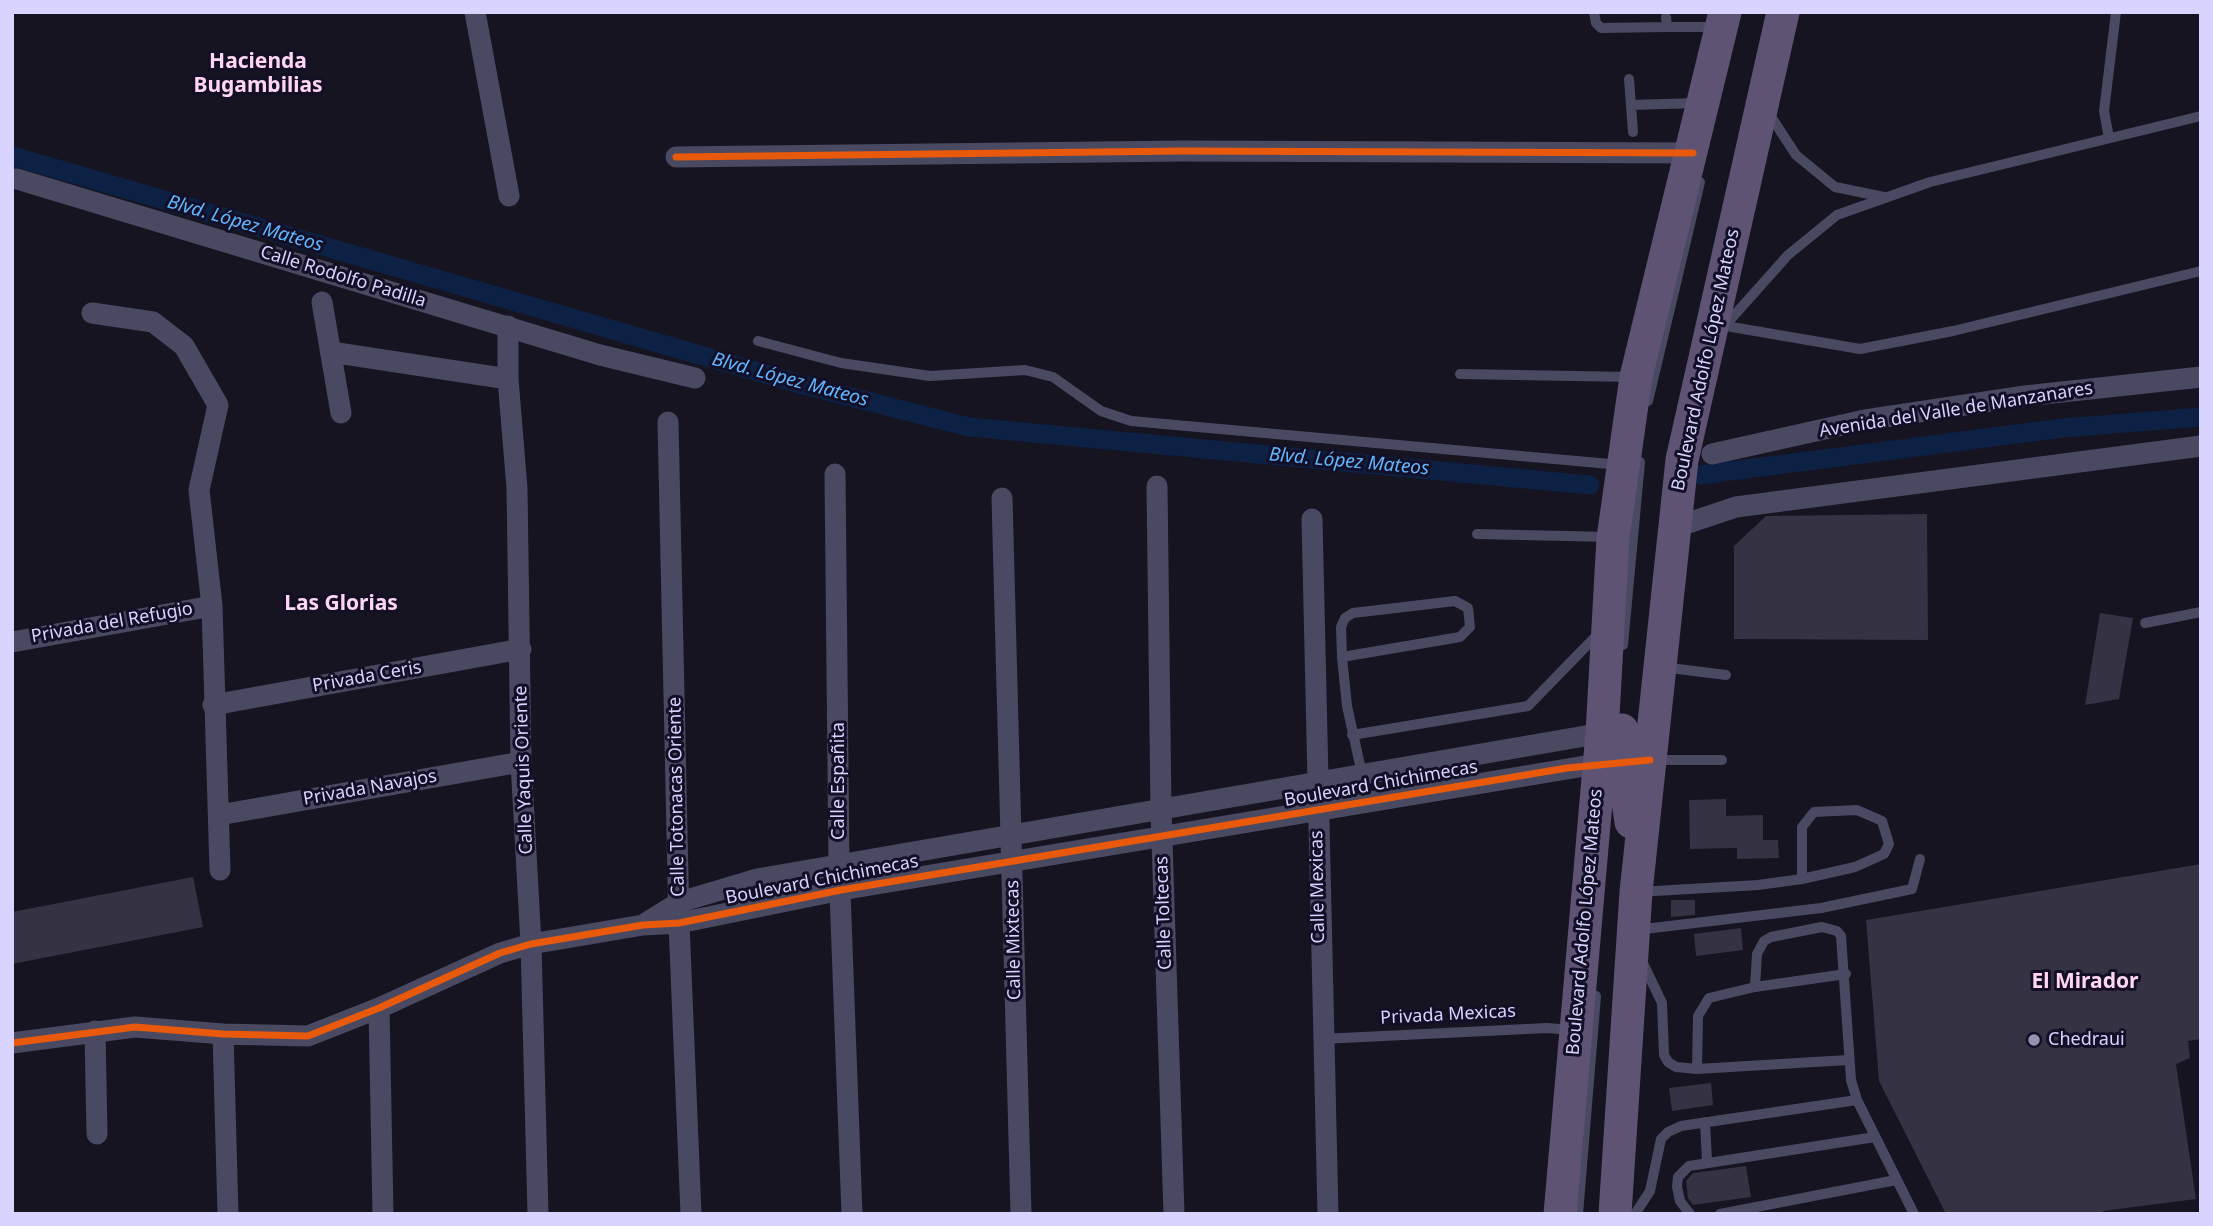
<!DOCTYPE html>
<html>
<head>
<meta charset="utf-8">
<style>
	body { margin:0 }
	#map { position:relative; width:2213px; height:1226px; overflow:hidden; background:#161421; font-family:"Noto Sans",sans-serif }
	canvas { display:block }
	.frame { position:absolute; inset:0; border:14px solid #d9d4ff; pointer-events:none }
</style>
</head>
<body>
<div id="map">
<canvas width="2213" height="1226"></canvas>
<div class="frame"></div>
</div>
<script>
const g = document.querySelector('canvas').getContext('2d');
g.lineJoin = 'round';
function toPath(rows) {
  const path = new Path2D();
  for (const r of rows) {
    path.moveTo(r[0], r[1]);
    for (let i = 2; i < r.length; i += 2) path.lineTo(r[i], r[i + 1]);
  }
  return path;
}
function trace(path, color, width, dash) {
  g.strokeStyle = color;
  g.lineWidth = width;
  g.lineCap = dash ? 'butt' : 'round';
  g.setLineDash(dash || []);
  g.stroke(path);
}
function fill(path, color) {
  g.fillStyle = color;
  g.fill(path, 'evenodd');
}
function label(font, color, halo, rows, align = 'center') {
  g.font = font + ' "Noto Sans",sans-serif';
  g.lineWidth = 6;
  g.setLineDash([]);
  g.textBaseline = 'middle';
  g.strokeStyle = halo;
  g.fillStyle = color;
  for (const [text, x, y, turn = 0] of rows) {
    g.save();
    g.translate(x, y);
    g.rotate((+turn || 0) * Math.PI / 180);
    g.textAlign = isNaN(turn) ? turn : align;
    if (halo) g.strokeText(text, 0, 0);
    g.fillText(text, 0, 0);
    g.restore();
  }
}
trace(toPath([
	[12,156,800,384,969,427,1590,485],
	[1700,475,2063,428,2201,417]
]), '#0d2144', 19);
fill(toPath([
	[1927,514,1928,640,1734,639,1734,546,1766,516],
	[2100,613,2133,618,2119,699,2085,705],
	[1726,799,1726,816,1763,815,1763,840,1778,840,1779,858,1737,859,1737,848,1690,849,1689,800],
	[2201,864,2201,1039,2188,1041,2190,1058,2176,1064,2196,1199,2103,1211,2104,1214,1946,1214,1879,1081,1866,920],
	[193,877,203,927,12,964,12,912],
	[1671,900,1695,900,1695,915,1671,917],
	[1741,928,1743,950,1696,956,1694,934],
	[1711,1083,1713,1105,1672,1111,1669,1088],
	[1746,1166,1751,1197,1693,1205,1688,1198,1686,1181,1693,1173]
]), '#343243');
trace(toPath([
	[1594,12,1596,23,1601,28,1667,27],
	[1666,17,1667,27,1719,27],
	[1629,79,1633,132],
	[1631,105,1698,103],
	[1768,112,1796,155,1835,187,1884,197],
	[2109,138,2104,111,2116,12],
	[1726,326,1860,349,1953,331,2201,271],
	[1722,329,1788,255,1837,215,1930,182,2201,116],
	[758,341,841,363,930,376,1025,370,1053,377,1101,411,1131,421,1621,465],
	[1460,374,1633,377],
	[1648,401,1700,182],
	[1477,534,1610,537],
	[2145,623,2201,612],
	[1623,645,1640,462],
	[1342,657,1460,637,1470,627,1468,608,1455,601,1353,613,1345,618,1341,627,1342,657,1347,706,1362,774],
	[1662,667,1726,675],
	[1352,735,1528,706,1599,633],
	[1652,760,1722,760],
	[1638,892,1758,885,1802,879,1855,867,1884,854,1889,844,1882,821,1857,810,1814,812,1802,827,1802,879],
	[1636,930,1821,908,1912,889,1920,859],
	[1641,959,1662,1003,1664,1055,1668,1062,1676,1067,1697,1069,1848,1060],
	[1755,987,1757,954,1764,941,1771,937,1822,927,1837,931,1841,936,1851,1080,1857,1100,1914,1214],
	[1322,1039,1547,1028,1573,1030],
	[1697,1069,1698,1016,1709,998,1755,987,1846,974],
	[1705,1122,1707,1161],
	[1578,1214,1596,996],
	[1635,1214,1650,1191,1661,1139,1668,1132,1681,1126,1857,1100],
	[1690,1214,1680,1201,1677,1187,1678,1177,1689,1166,1875,1137],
	[1720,1214,1896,1180]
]), '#4a4962', 10);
trace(toPath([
	[475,12,509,196],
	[676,157,1183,151,1693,153],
	[17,179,600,355,695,378],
	[322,302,341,413],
	[92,313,153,322,184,346,218,405,199,490,212,606,220,870],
	[508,326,508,379,517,488,521,762,531,944,538,1214],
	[331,352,508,379],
	[668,422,679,923,691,1214],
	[1712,454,1865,420,2025,396,2201,377],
	[835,474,839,866,852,1214],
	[1157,486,1161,810,1174,1214],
	[1002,498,1021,1214],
	[1312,519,1328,1214],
	[1673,528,1736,507,2201,446],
	[12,642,212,606],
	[213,705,521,649],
	[219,815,521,762],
	[646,923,680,902,757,879,1614,731],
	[379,1008,383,1214],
	[95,1031,97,1134],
	[223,1034,228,1214],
	[12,1043,135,1027,223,1034,308,1036,379,1008,500,953,531,944,643,925,679,923,841,890,1609,762]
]), '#4a4962', 21);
trace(toPath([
	[1622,730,1622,761,1631,822],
	[1560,1214,1602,733,1613,538,1636,377,1725,12],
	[1615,1214,1636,892,1682,460,1783,12]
]), '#5e5373', 33);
trace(toPath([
	[676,157,1183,151,1693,153],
	[12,1043,135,1027,223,1034,308,1036,379,1008,500,953,531,944,643,925,679,923,841,890,1567,768,1650,760]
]), '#e8590c', 7);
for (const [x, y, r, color] of [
	[2034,1040,7,"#9591b1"]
]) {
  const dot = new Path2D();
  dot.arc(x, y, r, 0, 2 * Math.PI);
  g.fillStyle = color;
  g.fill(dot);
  trace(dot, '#130f26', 2.5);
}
label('18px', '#d9d4ff', '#130f26', [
	["Calle Rodolfo Padilla",343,277,17],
	["Boulevard Adolfo López Mateos",1706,360,-78],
	["Avenida del Valle de Manzanares",1956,410,-9],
	["Privada del Refugio",112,623,-10],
	["Privada Ceris",367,677,-10],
	["Calle Yaquis Oriente",524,770,-92],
	["Calle Españita",839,781,-90],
	["Boulevard Chichimecas",1381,784,-10],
	["Privada Navajos",370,788,-10],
	["Calle Totonacas Oriente",677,797,-91],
	["Boulevard Chichimecas",822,880,-11],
	["Calle Mexicas",1318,887,-91],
	["Calle Toltecas",1164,913,-92],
	["Boulevard Adolfo López Mateos",1585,922,-85],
	["Calle Mixtecas",1014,940,-91],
	["Privada Mexicas",1448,1015,-3]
]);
label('18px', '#d9d4ff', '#130f26', [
	["Chedraui",2048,1040]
], 'left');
label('italic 19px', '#62b6ff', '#130f26', [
	["Blvd. López Mateos",245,224,16],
	["Blvd. López Mateos",790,380,15],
	["Blvd. López Mateos",1349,462,5]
]);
label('bold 21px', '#ffd6f0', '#130f26', [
	["Hacienda",258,62],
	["Bugambilias",258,86],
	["Las Glorias",341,604],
	["El Mirador",2085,982]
]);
</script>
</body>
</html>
